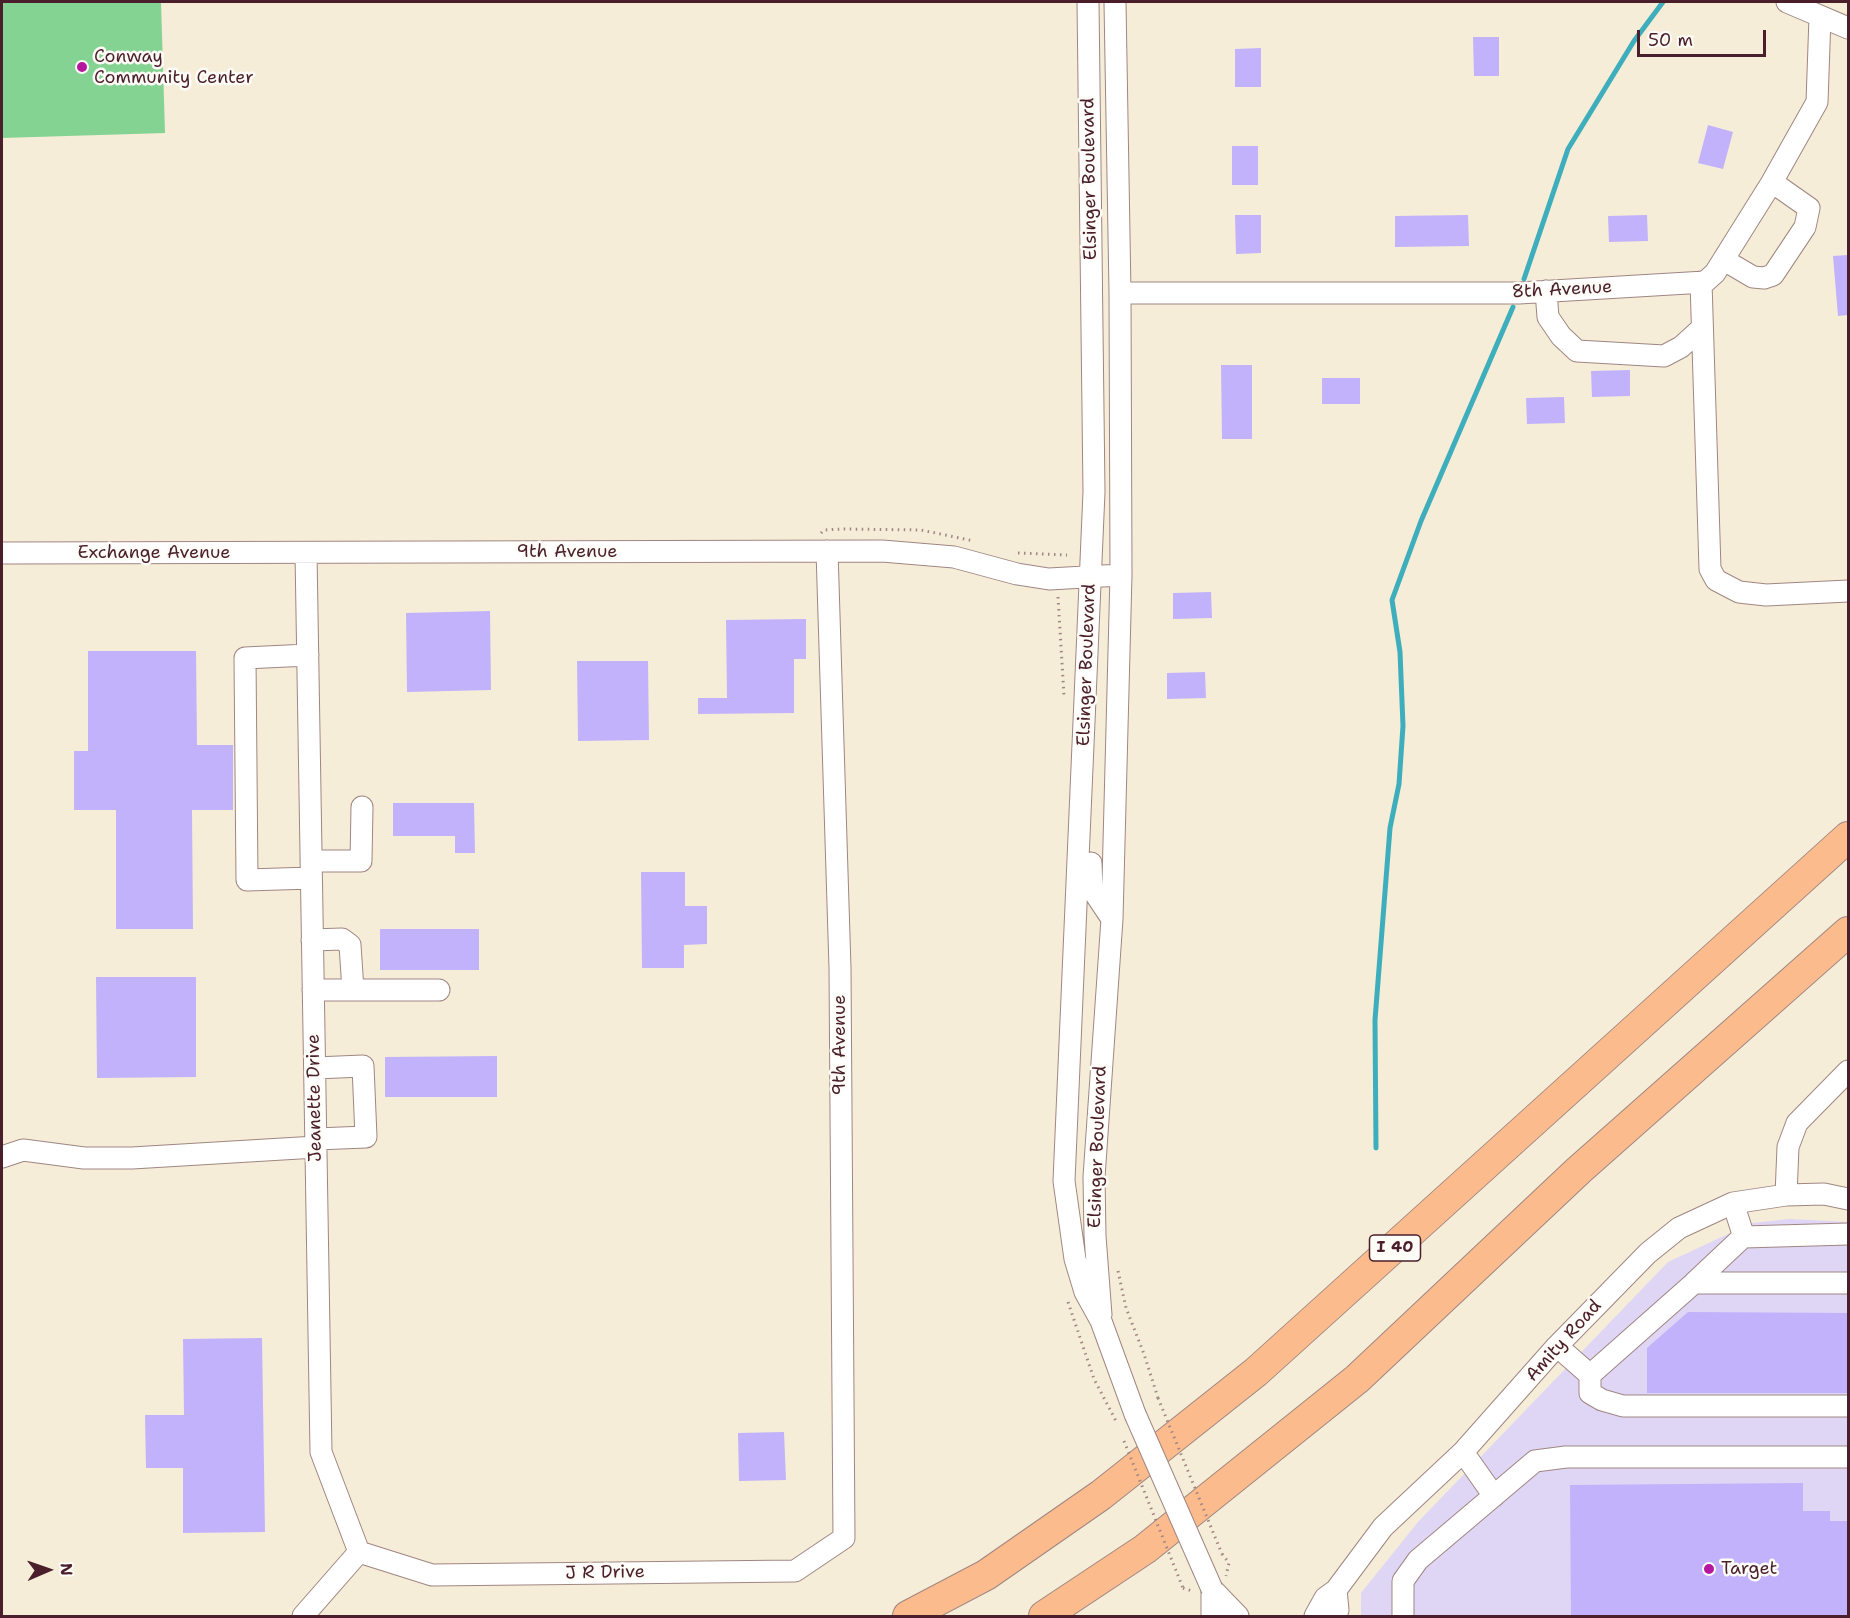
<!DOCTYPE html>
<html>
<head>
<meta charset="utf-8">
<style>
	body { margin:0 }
	#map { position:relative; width:1850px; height:1618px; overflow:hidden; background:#f5edd8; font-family:"Shantell Sans",sans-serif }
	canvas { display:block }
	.frame { position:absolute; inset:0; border:3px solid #4a1f2b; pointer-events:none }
	.north { position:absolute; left:18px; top:1540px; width:60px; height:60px; -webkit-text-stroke:4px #fdfcf7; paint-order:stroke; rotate:88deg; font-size:16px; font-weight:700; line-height:24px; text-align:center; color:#4a1f2b }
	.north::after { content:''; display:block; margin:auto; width:21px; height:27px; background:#4a1f2b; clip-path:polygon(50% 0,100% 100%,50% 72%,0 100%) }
	.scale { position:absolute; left:1637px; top:30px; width:129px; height:27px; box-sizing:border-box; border:3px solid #4a1f2b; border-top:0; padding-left:8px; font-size:18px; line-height:21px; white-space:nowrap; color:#4a1f2b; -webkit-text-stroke:4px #fdfcf7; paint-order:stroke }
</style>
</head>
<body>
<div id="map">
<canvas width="1850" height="1618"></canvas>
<div class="frame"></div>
<div class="north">N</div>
<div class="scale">50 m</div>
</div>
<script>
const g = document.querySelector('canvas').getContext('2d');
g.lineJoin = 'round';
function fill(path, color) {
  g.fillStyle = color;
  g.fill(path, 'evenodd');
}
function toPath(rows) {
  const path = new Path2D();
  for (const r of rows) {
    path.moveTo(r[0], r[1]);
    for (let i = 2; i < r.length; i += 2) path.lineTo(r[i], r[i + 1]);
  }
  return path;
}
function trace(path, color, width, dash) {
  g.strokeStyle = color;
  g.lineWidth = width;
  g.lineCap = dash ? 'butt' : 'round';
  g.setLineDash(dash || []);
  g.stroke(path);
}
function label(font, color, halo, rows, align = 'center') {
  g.font = font + ' "Shantell Sans",sans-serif';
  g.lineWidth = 5;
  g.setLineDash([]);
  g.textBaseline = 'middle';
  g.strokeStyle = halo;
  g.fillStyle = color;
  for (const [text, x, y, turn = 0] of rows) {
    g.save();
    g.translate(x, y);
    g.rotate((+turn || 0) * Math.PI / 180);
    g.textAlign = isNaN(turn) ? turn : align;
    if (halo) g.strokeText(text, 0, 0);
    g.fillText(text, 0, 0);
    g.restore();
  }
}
fill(toPath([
	[1789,1219,1848,1222,1848,1616,1361,1616,1361,1593,1418,1522,1668,1262,1752,1223]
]), '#dfd5f5');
fill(toPath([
	[2,2,161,2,165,133,2,138]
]), '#85d392');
trace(toPath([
	[1524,279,1568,149,1634,41,1663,2],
	[1376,1148,1375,1020,1390,828,1399,784,1403,726,1400,652,1392,600,1421,521,1513,307]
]), '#3faebc', 5);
fill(toPath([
	[1473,37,1499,37,1499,76,1474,76],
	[1261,48,1261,87,1235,87,1235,49],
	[1708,125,1733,132,1723,169,1698,163],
	[1232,146,1258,146,1258,185,1232,185],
	[1235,215,1261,215,1261,253,1236,254],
	[1468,215,1469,246,1395,247,1395,216],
	[1647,215,1648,241,1609,242,1608,216],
	[1848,255,1848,315,1838,316,1833,256],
	[1221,365,1252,365,1252,439,1222,439],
	[1630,370,1630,396,1592,397,1591,371],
	[1322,378,1360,378,1360,404,1322,404],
	[1564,397,1565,423,1527,424,1526,398],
	[1211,592,1212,618,1173,619,1173,593],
	[490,611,491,690,407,692,406,613],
	[806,619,806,659,794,659,794,713,698,714,698,698,727,698,726,620],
	[88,651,196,651,197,745,233,745,233,810,192,810,193,929,116,929,116,810,74,810,74,751,88,751],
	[577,661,648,661,649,740,578,741],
	[1205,672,1206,698,1167,699,1167,673],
	[393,803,474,803,475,853,455,853,455,836,393,836],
	[641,872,685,872,685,906,707,906,707,944,684,945,684,968,642,968],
	[380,929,479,929,479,970,380,970],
	[96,977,196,977,196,1077,97,1078],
	[497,1056,497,1097,385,1097,385,1057],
	[1688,1312,1848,1313,1848,1393,1647,1393,1647,1348],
	[262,1338,265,1532,183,1533,183,1468,146,1468,145,1415,184,1415,183,1339],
	[784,1432,786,1480,739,1481,738,1433],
	[1803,1483,1803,1511,1830,1511,1830,1521,1848,1521,1848,1617,1571,1617,1570,1485]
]), '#c2b2fb');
const minor = toPath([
	[1088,2,1094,492,1064,1181,1075,1259,1085,1292,1101,1321,1135,1414],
	[1787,2,1848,28],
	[1724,260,1753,277,1764,278,1773,275,1805,227,1809,208,1772,182],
	[1701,282,1710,569,1716,580,1739,592,1766,595,1848,591],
	[1546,291,1548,317,1561,336,1577,351,1664,356,1681,347,1702,328],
	[1120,293,1519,293,1705,282,1715,273,1772,182,1817,102,1820,17],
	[2,553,882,551,954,557,1017,574,1049,579,1121,575],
	[308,655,245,658,247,880,311,878],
	[311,861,361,861,362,807],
	[1091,863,1092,889,1112,919],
	[312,940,342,939,350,945,353,990],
	[313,990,439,990],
	[315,1068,363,1066,366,1137,316,1139],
	[2,1157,23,1150,84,1158,132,1158,316,1147],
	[1786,1195,1788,1147,1797,1123,1848,1071],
	[1733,1203,1744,1237,1848,1234],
	[1694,1283,1744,1236],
	[1848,1283,1694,1283,1590,1375,1590,1393,1602,1400,1623,1406,1848,1406],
	[1101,1315,1095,1236,1094,1177,1112,919,1121,575,1120,293,1115,2],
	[1557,1346,1590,1375],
	[1463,1452,1494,1496],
	[359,1552,432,1575,795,1571,844,1538,840,968,827,551],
	[1212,1589,1238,1616],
	[1212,1589,1212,1616],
	[1336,1590,1338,1610,1336,1616],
	[303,1616,359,1552,321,1452,306,553],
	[1315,1616,1325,1598,1336,1590,1383,1527,1463,1452,1557,1346,1648,1253,1679,1228,1733,1203,1786,1195,1824,1194,1848,1199],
	[1403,1616,1403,1581,1418,1560,1535,1461,1566,1457,1848,1457]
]);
const highway = toPath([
	[908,1616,986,1575,1101,1495,1256,1372,1848,837],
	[1044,1616,1145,1549,1357,1379,1579,1170,1848,932]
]);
trace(minor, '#a08682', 23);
trace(highway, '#a08682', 32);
trace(toPath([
	[821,533,824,530,844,529,921,530,974,541],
	[1018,553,1067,555],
	[1058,597,1064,696],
	[1118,1271,1126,1308,1144,1354,1158,1398],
	[1068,1302,1094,1379,1116,1421],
	[1222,1554,1229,1563,1226,1576],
	[1183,1588,1192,1591]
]), '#a08682', 3, [1.5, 4.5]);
trace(minor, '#fff', 21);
trace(highway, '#fbbb8c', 30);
const minorBridge = toPath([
	[1135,1414,1212,1589]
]);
trace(minorBridge, '#a08682', 23, []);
trace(toPath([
	[1158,1398,1222,1554],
	[1124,1441,1183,1588]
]), '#a08682', 3, [1.5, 4.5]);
trace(minorBridge, '#fff', 21);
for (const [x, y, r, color] of [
	[82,67,6,"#b5179e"],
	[1709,1569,6,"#b5179e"]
]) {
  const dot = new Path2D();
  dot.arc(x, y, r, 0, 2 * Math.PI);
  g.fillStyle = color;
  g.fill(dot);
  trace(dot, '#fdfcf7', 2);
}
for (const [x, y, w] of [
	[1395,1248,51]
]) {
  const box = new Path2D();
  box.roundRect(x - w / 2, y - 13, w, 26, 4.5);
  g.fillStyle = '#fdfcf7';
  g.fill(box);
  trace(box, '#4a1f2b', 1.5);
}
label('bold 16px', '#4a1f2b', null, [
	["I 40",1395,1248]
]);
label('18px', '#4a1f2b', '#fdfcf7', [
	["Conway",94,57],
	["Community Center",94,78],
	["Target",1721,1569]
], 'left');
label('18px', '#4a1f2b', '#fdfcf7', [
	["Elsinger Boulevard",1090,179,-91],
	["8th Avenue",1562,290,-3],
	["9th Avenue",567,552],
	["Exchange Avenue",154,553],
	["Elsinger Boulevard",1087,665,-88],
	["9th Avenue",840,1045,-90],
	["Jeanette Drive",315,1098,-91],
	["Elsinger Boulevard",1098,1147,-88],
	["Amity Road",1564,1341,-48],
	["J R Drive",605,1573,-1]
]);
</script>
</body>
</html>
